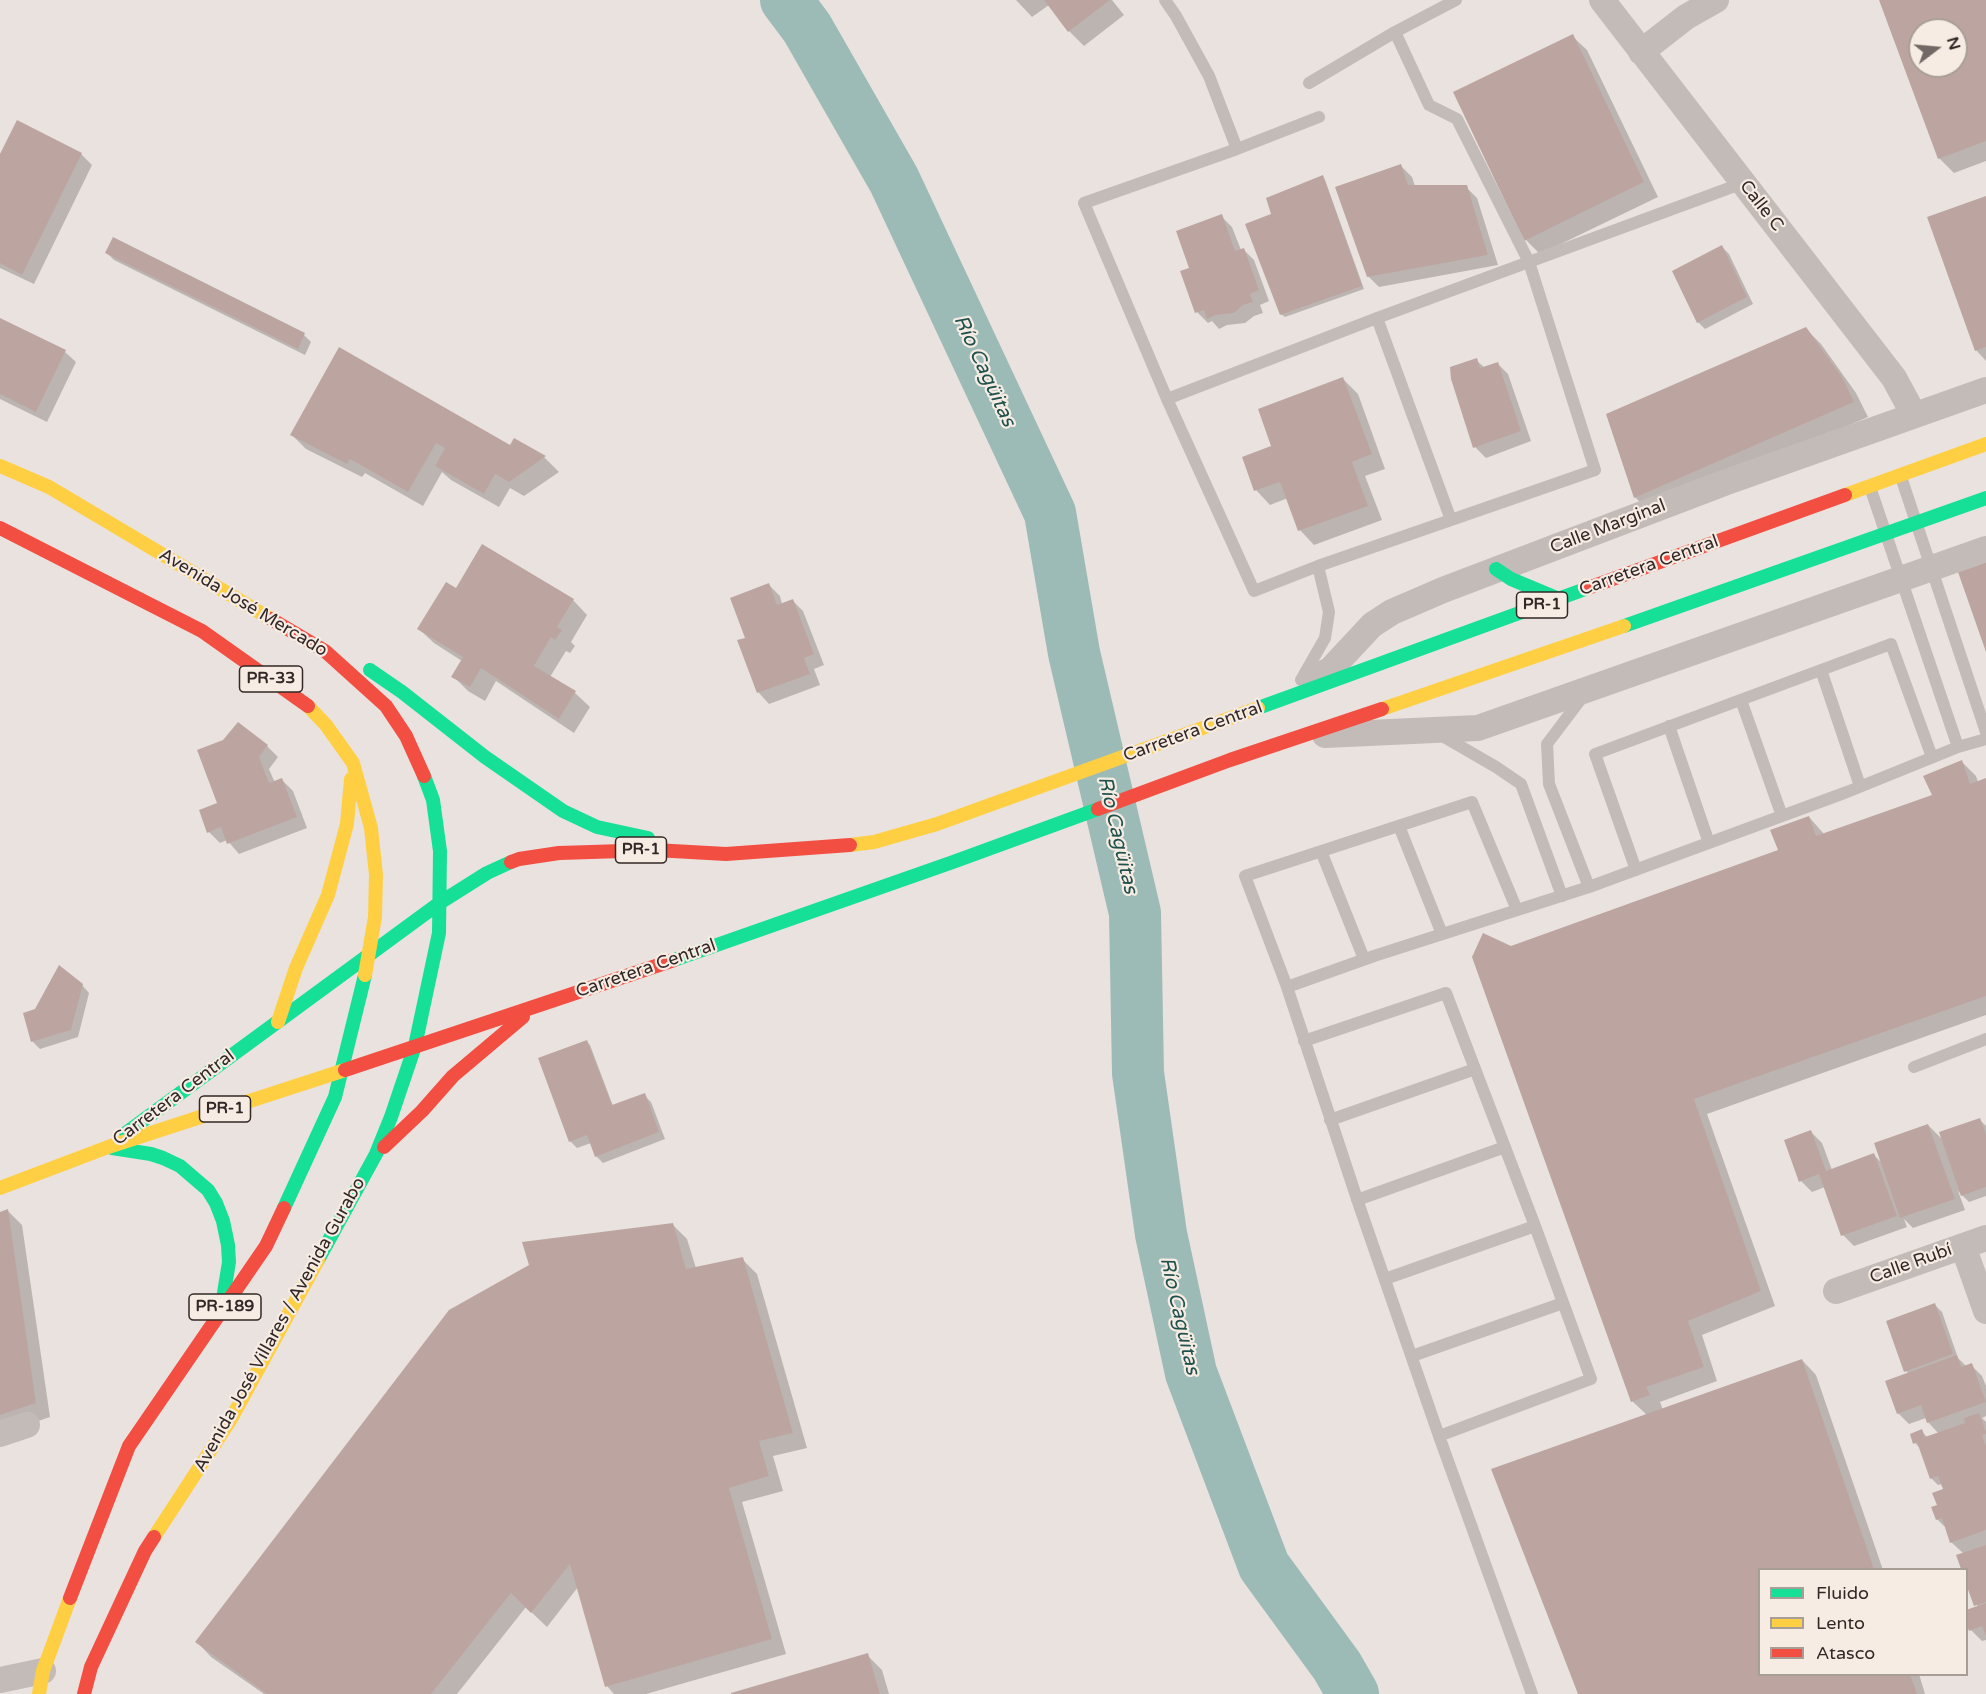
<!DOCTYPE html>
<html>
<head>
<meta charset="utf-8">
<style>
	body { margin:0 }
	#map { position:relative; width:1986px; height:1694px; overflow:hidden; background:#eae2de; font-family:"Varela Round",sans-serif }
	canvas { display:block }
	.legend { position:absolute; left:1758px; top:1568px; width:210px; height:108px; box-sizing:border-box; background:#f7ece4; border:2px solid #a89e98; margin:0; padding:8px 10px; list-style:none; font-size:18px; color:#322826 }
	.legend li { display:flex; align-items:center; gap:12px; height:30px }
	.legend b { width:30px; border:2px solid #a89e98 }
	.north { position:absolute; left:1908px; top:18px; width:60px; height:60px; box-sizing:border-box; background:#f7ece4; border:2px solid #a89e98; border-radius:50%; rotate:74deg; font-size:16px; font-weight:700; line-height:24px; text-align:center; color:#322826 }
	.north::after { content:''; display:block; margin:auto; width:21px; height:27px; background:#726966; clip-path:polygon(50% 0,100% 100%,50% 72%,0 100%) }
</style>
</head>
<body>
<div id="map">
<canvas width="1986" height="1694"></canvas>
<ul class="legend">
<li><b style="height:8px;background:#16e098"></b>Fluido</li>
<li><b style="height:8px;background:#ffcf43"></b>Lento</li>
<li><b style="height:8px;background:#f24e42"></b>Atasco</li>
</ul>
<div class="north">N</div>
</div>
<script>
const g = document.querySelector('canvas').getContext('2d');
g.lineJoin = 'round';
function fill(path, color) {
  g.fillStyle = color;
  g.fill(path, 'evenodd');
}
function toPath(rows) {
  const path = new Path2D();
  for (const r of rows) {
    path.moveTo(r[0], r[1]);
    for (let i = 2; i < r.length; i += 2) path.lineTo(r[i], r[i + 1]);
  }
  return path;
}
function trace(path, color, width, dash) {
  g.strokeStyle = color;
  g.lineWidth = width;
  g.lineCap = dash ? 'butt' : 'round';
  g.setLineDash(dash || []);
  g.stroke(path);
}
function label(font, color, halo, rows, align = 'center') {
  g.font = font + ' "Varela Round",sans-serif';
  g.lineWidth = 4.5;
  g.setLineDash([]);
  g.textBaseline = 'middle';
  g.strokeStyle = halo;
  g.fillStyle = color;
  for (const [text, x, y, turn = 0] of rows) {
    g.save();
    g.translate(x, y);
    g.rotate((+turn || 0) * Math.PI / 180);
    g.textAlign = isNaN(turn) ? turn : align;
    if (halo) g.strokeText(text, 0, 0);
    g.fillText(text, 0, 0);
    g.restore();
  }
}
fill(toPath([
	[1016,0,1112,0,1124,15,1084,46,1069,31,1049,5,1032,17],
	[1880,0,1986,0,1986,161,1954,173,1939,158],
	[1920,30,1956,30,1956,66,1920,66],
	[1572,36,1587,50,1658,197,1540,254,1526,240],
	[81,154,92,165,34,284,0,268,0,157],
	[1401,166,1412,177,1415,186,1466,187,1477,198,1498,265,1379,287,1368,276],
	[1322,177,1325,180,1364,289,1285,317,1281,314,1273,215],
	[1986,198,1986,361,1976,350],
	[1221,216,1232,227,1241,250,1243,249,1254,260,1269,301,1260,305,1263,313,1254,316,1245,323,1227,325,1219,329,1212,321,1208,323,1197,312,1191,269],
	[1722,247,1729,254,1753,304,1705,329,1698,322],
	[107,253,304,335,311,342,305,355,114,260],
	[0,320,65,352,76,362,47,422,0,399],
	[1806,329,1821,344,1856,393,1868,417,1650,512,1635,497],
	[340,349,511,447,514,441,545,458,559,472,524,496,510,488,499,507,451,480,442,472,423,506,365,473,362,477,306,449,292,435],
	[1476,360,1485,368,1498,364,1508,374,1531,441,1486,458,1475,447,1453,378],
	[1343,379,1358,394,1385,469,1365,476,1382,520,1314,545,1300,530,1288,498,1270,505,1256,490,1273,447],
	[769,585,780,596,782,604,792,600,803,611,824,665,814,669,820,685,769,704,759,693,739,641,747,639],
	[456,590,573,600,587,615,571,642,575,646,570,653,566,651,550,677,575,693,590,707,574,733,496,681,485,701,468,691,453,676,462,661,434,643,419,629],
	[267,746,278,757,269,769,275,783,282,780,293,791,307,828,239,854,227,840,220,843,209,832,219,804],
	[1962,762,1976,776,1978,782,1986,779,1986,1015,1707,1114,1775,1306,1702,1335,1717,1381,1660,1402,1663,1410,1802,1360,1816,1375,1883,1570,1760,1570,1760,1674,1919,1674,1925,1694,1579,1694,1647,1415,1632,1401,1511,947,1780,851,1809,817,1824,834,1934,796],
	[82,985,89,993,78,1037,40,1049,33,1042,25,1014,36,1010],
	[587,1042,590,1045,613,1106,644,1095,651,1102,665,1139,603,1163,596,1156,591,1143,577,1148,570,1141],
	[1979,1119,1986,1126,1986,1196,1969,1202,1958,1191,1965,1210,1913,1228,1904,1219,1907,1227,1854,1246,1843,1235,1825,1187,1812,1192,1801,1181,1811,1132,1822,1143,1832,1170,1874,1155,1883,1164,1928,1125,1943,1140],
	[8,1211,22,1225,50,1417,0,1434,0,1214],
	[673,1225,687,1239,696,1268,742,1259,757,1274,807,1448,773,1456,783,1491,742,1502,786,1654,646,1694,614,1694,607,1686,578,1587,547,1627,526,1607,457,1694,264,1694,211,1657,197,1642],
	[1935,1305,1942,1312,1958,1358,1967,1367,1971,1365,1982,1376,1986,1386,1986,1416,1982,1418,1986,1422,1986,1640,1982,1641,1971,1630,1978,1608,1966,1570,1963,1570,1958,1556,1964,1554,1951,1542,1947,1529,1937,1519,1945,1490,1943,1484,1938,1485,1931,1478,1922,1450,1915,1443,1912,1435,1921,1431,1928,1438,1939,1434,1928,1422,1926,1418,1909,1424,1898,1413,1909,1374,1906,1371],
	[867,1655,882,1670,889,1694,732,1694]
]), '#0003');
trace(toPath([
	[786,0,807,28,894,180,1050,513,1074,653,1135,913,1138,1073,1161,1234,1191,1373,1264,1566,1337,1666,1353,1694]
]), '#9cbbb6', 52);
fill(toPath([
	[1044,0,1110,0,1068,32],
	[1879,0,1986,0,1986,141,1938,159],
	[1920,30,1956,30,1956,66,1920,66],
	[1573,34,1644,182,1524,241,1453,92],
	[17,120,82,153,22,275,0,263,0,154],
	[1401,164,1408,185,1467,185,1488,255,1367,277,1335,187],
	[1323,175,1362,286,1280,315,1245,224,1271,214,1266,198],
	[1986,196,1986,347,1975,351,1927,217],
	[1222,214,1235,251,1244,248,1259,290,1250,294,1253,302,1243,305,1234,313,1216,315,1207,319,1204,310,1195,313,1180,271,1189,268,1176,231],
	[113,237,305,333,298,349,105,253],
	[1722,245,1747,297,1697,323,1672,271],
	[0,318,66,350,36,412,0,394],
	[1806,327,1842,377,1854,402,1634,498,1606,414],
	[339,347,510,445,514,438,546,456,509,482,495,474,484,494,435,466,445,448,436,443,408,492,350,459,347,464,290,435],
	[1477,358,1480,368,1498,362,1521,431,1473,448,1451,379,1450,367],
	[1343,377,1372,454,1352,462,1368,506,1298,531,1280,482,1254,491,1242,457,1271,446,1258,409],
	[482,544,574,599,557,627,562,630,555,640,551,637,534,666,576,691,559,719,481,668,470,687,451,677,463,657,417,629,446,582,456,588],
	[1986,562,1986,652,1958,572],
	[769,583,777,605,793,599,814,654,804,658,810,674,757,693,737,640,745,638,730,598],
	[238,722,268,745,259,757,269,783,282,778,297,817,227,844,221,827,207,833,199,810,217,803,197,750,223,740],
	[1962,760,1970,784,1986,778,1986,996,1694,1099,1761,1291,1688,1321,1704,1367,1646,1387,1650,1395,1631,1402,1472,957,1483,933,1511,946,1778,850,1770,830,1809,816,1816,836,1932,795,1923,776],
	[59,965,83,984,71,1030,31,1042,23,1013,35,1009],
	[587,1040,612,1105,645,1093,659,1132,595,1157,587,1135,569,1142,538,1058],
	[1980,1118,1986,1135,1986,1187,1961,1196,1939,1132],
	[1928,1124,1955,1199,1900,1218,1874,1143],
	[1811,1130,1826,1171,1874,1153,1897,1216,1841,1236,1819,1174,1799,1182,1784,1140],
	[8,1209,36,1403,0,1415,0,1212],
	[673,1223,686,1269,743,1257,793,1433,759,1441,769,1476,729,1488,772,1639,605,1687,570,1564,531,1613,511,1593,431,1694,267,1694,195,1642,449,1310,529,1265,522,1242],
	[1935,1303,1953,1354,1904,1372,1886,1321],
	[1957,1355,1961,1367,1972,1363,1986,1402,1927,1423,1921,1405,1897,1414,1885,1381],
	[1802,1359,1874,1569,1760,1569,1760,1674,1910,1674,1917,1694,1578,1694,1491,1469],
	[1979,1413,1986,1432,1986,1434,1982,1435,1986,1446,1986,1530,1950,1543,1942,1518,1936,1520,1931,1507,1937,1505,1932,1493,1943,1489,1938,1476,1930,1479,1917,1442,1913,1444,1910,1434,1922,1429,1925,1437,1965,1423,1964,1418],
	[1986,1545,1986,1602,1974,1606,1966,1584,1966,1569,1961,1569,1956,1555],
	[1986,1603,1986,1636,1982,1626,1969,1631,1966,1622,1966,1610],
	[868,1653,880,1694,731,1694,731,1693]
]), '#bca5a1');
trace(toPath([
	[1165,0,1176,16,1209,76,1237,149,1084,203,1167,399,1254,591,1318,566,1451,520],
	[1395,32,1456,0],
	[1309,83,1395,32,1429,105,1457,119,1529,262,1595,470,1451,520,1377,318],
	[1237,149,1319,117],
	[1167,399,1377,318,1743,183],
	[1901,477,1986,732],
	[1870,487,1958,747],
	[1821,670,1860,786],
	[1301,680,1325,638,1329,612,1318,566],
	[1584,695,1547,744,1549,784,1589,887],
	[1741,700,1782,816],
	[1669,726,1709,843],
	[1439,734,1496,767,1521,784,1562,896],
	[1399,826,1442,934],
	[1321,851,1364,959],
	[1636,870,1595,754,1891,644,1932,757],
	[1287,987,1245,876,1472,802,1517,910],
	[1304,1041,1446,993,1535,1226,1591,1379,1439,1436],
	[1914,1067,1986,1039],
	[1330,1120,1475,1069],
	[1357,1200,1505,1147],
	[1385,1279,1535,1226],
	[1412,1356,1563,1303],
	[1532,1694,1439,1436,1359,1205,1287,987,1374,956,1589,887,1847,792,1958,747,1986,739]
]), '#c3bbb7', 12);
trace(toPath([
	[1602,0,1894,378,1914,415],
	[1641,52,1686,17,1716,0],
	[1311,679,1330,670,1372,625,1392,612,1443,590,1724,483,1986,390],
	[1325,735,1478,728,1986,549],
	[1963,1246,1986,1311],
	[1836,1291,1986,1238],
	[0,1434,27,1425],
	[0,1680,43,1671]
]), '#c3bbb7', 26);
trace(toPath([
	[1496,569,1511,579,1559,599],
	[1624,626,1986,498],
	[370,670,402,692,485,757,563,811,597,827,648,838],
	[1258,708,1588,588],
	[674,960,953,862,1098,809],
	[126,1133,441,902,487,873,511,862],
	[112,1148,151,1154,163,1158,180,1166,208,1190,216,1203,223,1221,228,1245,229,1262,222,1305],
	[284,1208,335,1097,365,975],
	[318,1260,376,1154,391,1117,415,1046,439,933,440,851,433,800,424,776]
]), '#16e098', 14);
trace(toPath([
	[0,466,49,487,271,619],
	[1845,495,1986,444],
	[308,706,326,725,353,763,371,828,376,875,375,917,365,975],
	[1382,709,1624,626],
	[850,845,874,842,937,824,1258,708],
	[278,1022,296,968,328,895,347,824,351,779],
	[0,1188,108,1147,345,1070],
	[154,1537,231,1419,318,1260],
	[39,1694,43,1671,70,1598]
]), '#ffcf43', 14);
trace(toPath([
	[0,528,202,631,308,706],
	[1588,588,1845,495],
	[271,619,325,651,386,706,406,736,424,776],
	[1098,809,1230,760,1382,709],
	[511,862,519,859,559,853,655,850,726,854,850,845],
	[345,1070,674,960],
	[384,1147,422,1111,453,1076,523,1017],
	[70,1598,129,1446,266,1246,284,1208],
	[84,1694,91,1667,145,1551,154,1537]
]), '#f24e42', 14);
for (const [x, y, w] of [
	[1542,605,51],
	[271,679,63],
	[641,850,51],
	[225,1109,51],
	[225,1307,72]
]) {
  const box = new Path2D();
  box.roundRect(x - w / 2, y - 13, w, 26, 4.5);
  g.fillStyle = '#f7ece4';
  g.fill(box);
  trace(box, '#322826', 1.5);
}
label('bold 16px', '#322826', null, [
	["PR-1",1542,605],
	["PR-33",271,679],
	["PR-1",641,850],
	["PR-1",225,1109],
	["PR-189",225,1307]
]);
label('18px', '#322826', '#f7ece4', [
	["Calle C",1761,206,52],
	["Calle Marginal",1608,527,-21],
	["Carretera Central",1649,566,-20],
	["Avenida José Mercado",243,603,31],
	["Carretera Central",1193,732,-20],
	["Carretera Central",646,969,-19],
	["Carretera Central",174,1098,-37],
	["Calle Rubí",1911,1264,-20],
	["Avenida José Villares / Avenida Gurabo",280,1325,-61]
]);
label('italic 20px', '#1f514d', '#f7ece4', [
	["Río Cagüitas",984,371,65],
	["Río Cagüitas",1117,835,77],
	["Río Cagüitas",1179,1316,77]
]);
</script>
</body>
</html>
